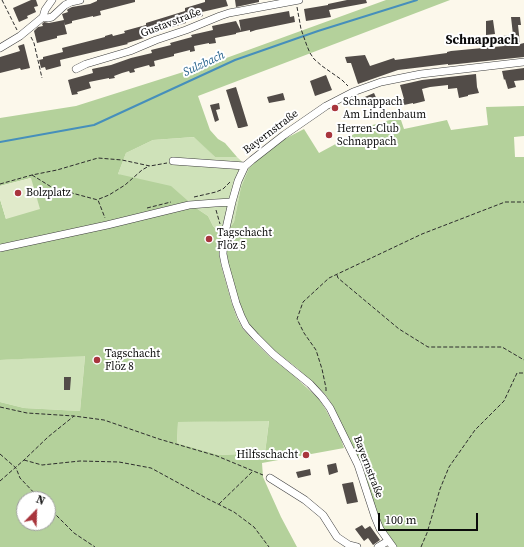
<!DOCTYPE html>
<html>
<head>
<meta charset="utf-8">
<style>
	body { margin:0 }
	#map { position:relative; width:524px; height:547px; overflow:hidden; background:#fcf8eb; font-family:"Source Serif 4",serif }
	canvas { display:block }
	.north { position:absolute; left:16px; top:491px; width:40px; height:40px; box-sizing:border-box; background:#fff; border:1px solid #9d9d9d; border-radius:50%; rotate:23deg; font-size:11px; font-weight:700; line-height:16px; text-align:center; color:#0b0b0b }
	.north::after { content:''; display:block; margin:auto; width:14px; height:18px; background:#a8353d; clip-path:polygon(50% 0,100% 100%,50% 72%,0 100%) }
	.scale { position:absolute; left:378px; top:513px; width:100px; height:18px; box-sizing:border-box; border:2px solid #0b0b0b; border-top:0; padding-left:5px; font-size:12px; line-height:14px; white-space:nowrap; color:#0b0b0b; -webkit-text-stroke:3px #fff; paint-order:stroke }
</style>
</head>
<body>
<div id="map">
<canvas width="524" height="547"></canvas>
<div class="north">N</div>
<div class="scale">100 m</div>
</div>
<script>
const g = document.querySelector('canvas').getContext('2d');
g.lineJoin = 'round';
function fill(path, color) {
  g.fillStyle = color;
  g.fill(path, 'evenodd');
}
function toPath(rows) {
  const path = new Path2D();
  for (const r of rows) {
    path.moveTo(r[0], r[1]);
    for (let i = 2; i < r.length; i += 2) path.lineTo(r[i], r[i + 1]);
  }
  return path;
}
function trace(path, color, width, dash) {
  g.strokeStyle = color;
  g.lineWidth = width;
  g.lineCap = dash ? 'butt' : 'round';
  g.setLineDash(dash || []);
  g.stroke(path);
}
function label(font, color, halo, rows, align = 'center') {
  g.font = font + ' "Source Serif 4",serif';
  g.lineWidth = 4;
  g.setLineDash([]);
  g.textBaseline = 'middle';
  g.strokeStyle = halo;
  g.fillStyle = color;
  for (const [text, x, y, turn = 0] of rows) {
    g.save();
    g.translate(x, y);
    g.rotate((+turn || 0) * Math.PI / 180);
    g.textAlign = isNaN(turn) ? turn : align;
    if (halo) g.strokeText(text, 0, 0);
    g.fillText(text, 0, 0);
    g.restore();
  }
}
fill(toPath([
	[195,137,215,157,237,157,249,168,241,187,234,222,230,228,227,238,220,237,219,233,213,226,208,216,196,208,118,174,126,153,153,140],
	[85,355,80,411,24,408,0,402,0,360],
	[269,420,265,453,219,455,177,443,178,422]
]), '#cfe2b9');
fill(toPath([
	[386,0,450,0,198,96,210,130,218,139,225,143,237,157,215,157,194,137,153,140,126,153,118,174,171,186,196,208,208,216,213,226,219,233,220,237,219,254,221,265,232,304,237,318,243,329,253,340,270,357,292,374,319,399,326,410,341,439,344,448,262,463,263,477,281,517,297,547,0,547,0,402,24,408,80,411,85,356,0,360,0,199,6,219,31,178,0,186,0,118,76,106,218,61],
	[269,421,265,453,219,455,177,443,178,422],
	[24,499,48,499,48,523,24,523],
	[524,106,524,136,514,137,515,157,524,157,524,547,397,547,383,527,378,516,361,464,333,406,325,394,312,382,297,368,275,351,258,335,249,324,244,314,239,302,228,264,226,245,230,228,234,222,241,187,249,168,273,145,304,129,319,153,369,126,400,117,404,129,447,120,451,130,488,125,486,107]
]), '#b4d19b');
fill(toPath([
	[31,178,40,209,6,219,0,199,0,186]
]), '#e0eaca');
trace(toPath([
	[0,142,94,125,235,60,318,31,417,0]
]), '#468fbb', 2);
fill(toPath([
	[31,0,36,0,38,6,34,7,36,12,27,16,28,18,19,22,13,8],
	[97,0,135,0,135,2,100,11,101,15,93,17,93,16,72,21,72,23,65,25,64,22,67,34,57,36,57,38,37,43,34,31,38,27,43,26,42,24,44,22,49,23,64,20,62,14,68,12,67,10,68,9,72,7,90,4,97,1],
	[205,0,226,0,228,6,202,12,203,16,188,20,188,21,186,22,186,23,143,36,144,38,127,43,128,44,60,60,61,66,46,70,45,67,41,68,39,60,43,59,43,57,63,52,62,48,105,37,105,36,112,34,113,36,125,33,124,31,146,25,146,23,185,11,185,8,205,2],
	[235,0,259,0,259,2,236,7],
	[347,0,366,0,367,3,329,10,331,17,306,21,304,9,328,5,328,4],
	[289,11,290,17,294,16,295,22,256,30,250,32,250,30,236,33,236,34,215,38,216,43,209,44,209,43,194,46,195,51,190,52,190,50,174,54,174,56,154,61,155,66,150,67,149,65,134,69,135,72,130,73,129,71,122,73,114,76,115,78,109,79,109,78,89,82,91,88,77,92,78,94,72,95,68,80,93,73,92,69,111,65,131,58,152,53,151,50,171,45,170,43,192,37,191,35,213,30,212,26,236,21,241,31,239,20],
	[511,17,520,17,521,25,518,25,520,44,524,43,524,57,448,65,448,64,398,70,358,84,351,63,347,63,345,57,365,55,370,66,394,58,395,60,447,53,447,52,451,51,504,46,503,36,513,35],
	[493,20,495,34,486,35,486,21],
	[24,44,30,68,21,70,20,68,0,73,0,57,20,51,18,46],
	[524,68,524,80,514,81,516,87,508,89,505,79,504,80,502,71],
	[476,74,477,87,479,93,468,95,468,96,459,98,457,88,448,89,448,85,430,87,422,89,425,101,413,104,413,103,404,105,402,99,404,99,400,85,422,80],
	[326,75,332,90,315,96,310,81],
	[236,87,248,126,240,128,238,128,226,90],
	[283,93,285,100,269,103,267,97],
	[374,93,378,102,369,106,367,103,362,105,360,99],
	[219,103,220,109,216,110,219,120,215,122,210,105],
	[64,377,71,377,70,390,64,390],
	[336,463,338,472,329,475,327,465],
	[310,469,311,475,298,478,296,472],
	[353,482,358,502,347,504,342,484],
	[362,525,365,529,370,526,380,540,373,545,368,538,364,541,355,529]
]), '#524c48');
const minor = toPath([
	[43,17,48,18,52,17,65,5,71,2,80,0],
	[0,48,20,36,43,17,45,10,52,0],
	[76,69,86,64,130,51,156,40,186,30,220,16,229,13,299,0],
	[173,161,245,166],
	[0,248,107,225,189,205,215,203,232,202],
	[270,478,305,500,323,515,337,537,349,545,357,547],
	[378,547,388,541],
	[393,547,380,529,375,517,358,465,330,408,322,397,310,384,273,354,256,337,246,326,241,316,236,303,225,264,223,254,224,237,232,202,238,181,245,166,252,160,284,135,326,106,353,92,381,82,421,74,524,62]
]);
trace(minor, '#3e3e3e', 8);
trace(toPath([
	[2,0,17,30],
	[297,7,301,29,307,46,310,53,314,59,322,66,342,80,348,86],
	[31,37,34,43,42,78],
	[32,175,53,188,98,200,105,218],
	[0,184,32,175,57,170,98,158,122,160,150,166,167,163],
	[194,197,216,192,223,189,230,182],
	[99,199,109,195,125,185,142,170,149,166],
	[147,208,171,202],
	[216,210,220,224],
	[337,275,338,278,399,329,428,347,502,347,524,360],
	[326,391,326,388,322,369,316,350,304,333,297,319,303,302,329,278,422,234,505,202,524,202],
	[0,407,27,413,74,416,104,420,159,439,217,456,263,475],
	[0,454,16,468,20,478,40,499],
	[24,460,42,465,80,461,119,462,151,468,206,498,234,512,254,527,269,547],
	[0,481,24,460,48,437,74,416],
	[219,504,253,471],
	[48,507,74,533,95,547],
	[421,547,427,533,440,489,449,467,475,430,504,401,517,373,524,373]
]), '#2d2d2d', 1, [4, 2]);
trace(minor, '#fff', 7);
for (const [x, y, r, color] of [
	[335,108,4,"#a8353d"],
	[329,135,4,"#a8353d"],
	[18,193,4,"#a8353d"],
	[209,239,4,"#a8353d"],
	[97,360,4,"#a8353d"],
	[306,455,4,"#a8353d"]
]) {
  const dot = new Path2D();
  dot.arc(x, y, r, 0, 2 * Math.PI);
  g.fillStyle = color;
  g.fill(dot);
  trace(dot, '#fff', 1.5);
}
label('11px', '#0b0b0b', '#fff', [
	["Gustavstraße",171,23,-21],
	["Bayernstraße",271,132,-37],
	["Bayernstraße",368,467,69]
]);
label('11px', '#0b0b0b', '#fff', [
	["Schnappach",343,102],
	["Am Lindenbaum",343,115],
	["Herren-Club",337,129],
	["Schnappach",337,142],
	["Bolzplatz",26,193],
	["Tagschacht",217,233],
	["Flöz 5",217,246],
	["Tagschacht",105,354],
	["Flöz 8",105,367],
	["Hilfsschacht",298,455,"right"]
], 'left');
label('italic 12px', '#25618b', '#fff', [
	["Sulzbach",204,64,-25]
]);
label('bold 13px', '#0b0b0b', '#fff', [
	["Schnappach",482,41]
]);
</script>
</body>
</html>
